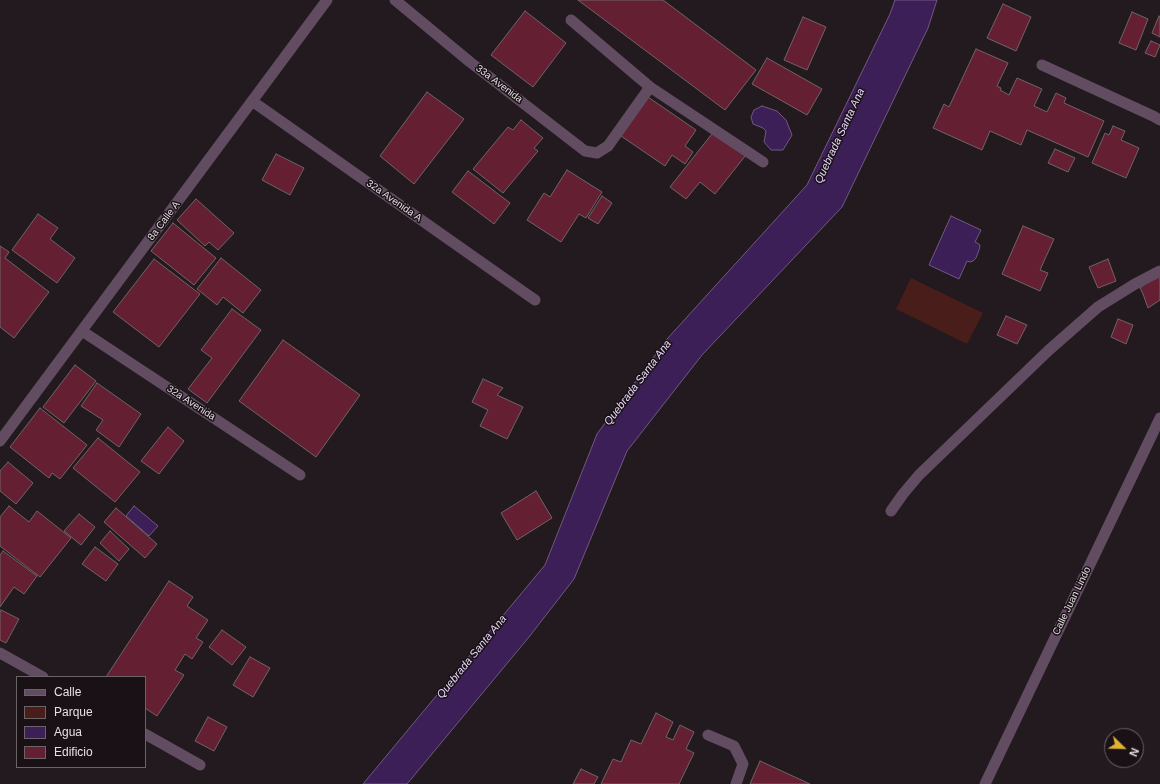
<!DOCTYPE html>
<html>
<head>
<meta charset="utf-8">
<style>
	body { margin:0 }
	#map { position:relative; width:1160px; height:784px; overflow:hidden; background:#221a1e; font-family:Helvetica,sans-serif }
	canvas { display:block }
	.legend { position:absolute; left:16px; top:676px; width:130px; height:92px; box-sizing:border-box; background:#191115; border:1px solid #6b6467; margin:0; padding:5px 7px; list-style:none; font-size:12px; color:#e6e0e3 }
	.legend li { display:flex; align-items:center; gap:8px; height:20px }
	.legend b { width:20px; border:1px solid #6b6467 }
	.north { position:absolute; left:1104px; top:728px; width:40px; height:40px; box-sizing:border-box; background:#191115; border:1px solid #6b6467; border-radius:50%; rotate:113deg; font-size:11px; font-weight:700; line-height:16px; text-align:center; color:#e6e0e3 }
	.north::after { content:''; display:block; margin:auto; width:14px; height:18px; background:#e0b034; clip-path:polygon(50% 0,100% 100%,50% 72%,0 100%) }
</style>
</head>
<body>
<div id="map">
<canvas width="1160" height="784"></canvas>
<ul class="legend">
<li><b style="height:5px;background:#624c62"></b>Calle</li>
<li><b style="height:11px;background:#491d1a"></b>Parque</li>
<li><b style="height:11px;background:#3d1f57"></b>Agua</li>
<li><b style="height:11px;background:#641f33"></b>Edificio</li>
</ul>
<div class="north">N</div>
</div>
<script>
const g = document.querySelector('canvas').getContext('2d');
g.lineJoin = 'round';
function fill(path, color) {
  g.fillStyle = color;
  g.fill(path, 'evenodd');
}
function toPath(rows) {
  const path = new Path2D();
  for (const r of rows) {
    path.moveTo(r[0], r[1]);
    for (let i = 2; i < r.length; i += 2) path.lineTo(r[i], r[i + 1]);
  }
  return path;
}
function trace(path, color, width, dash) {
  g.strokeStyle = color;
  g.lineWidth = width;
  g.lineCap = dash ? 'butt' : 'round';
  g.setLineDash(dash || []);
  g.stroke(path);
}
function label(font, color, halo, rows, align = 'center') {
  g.font = font + ' Helvetica,sans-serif';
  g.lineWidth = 3;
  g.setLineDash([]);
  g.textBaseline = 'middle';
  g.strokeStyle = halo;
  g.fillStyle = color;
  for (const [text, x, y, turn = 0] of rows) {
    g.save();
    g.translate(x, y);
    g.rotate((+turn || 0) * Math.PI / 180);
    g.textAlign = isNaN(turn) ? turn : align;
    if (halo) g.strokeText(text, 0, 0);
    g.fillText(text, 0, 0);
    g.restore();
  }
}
fill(toPath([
	[911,278,983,313,967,344,896,309]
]), '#491d1a');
const water = toPath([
	[895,0,937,0,928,28,842,207,702,355,627,451,574,579,529,637,407,784,363,784,545,565,597,434,667,339,807,185,890,14,895,0],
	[762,106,777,111,786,120,792,135,783,150,771,150,764,142,766,131,763,128,753,124,751,117,754,110,762,106],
	[951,216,981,230,975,242,979,244,980,246,979,250,976,258,973,261,970,262,967,261,959,279,929,265,951,216],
	[134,506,158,526,149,536,126,516,134,506]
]);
fill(water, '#3d1f57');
trace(water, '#705981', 1);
const building = toPath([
	[578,0,663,0,756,70,725,110,578,0],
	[1003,4,1031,17,1016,51,987,38,1003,4],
	[525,11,566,43,533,87,491,55,525,11],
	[1132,12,1148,19,1136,50,1119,43,1132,12],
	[1159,16,1160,17,1160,37,1152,33,1159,16],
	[803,17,826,27,807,70,784,60,803,17],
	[1151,41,1160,45,1155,57,1145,53,1151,41],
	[976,49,1008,63,997,86,1001,88,1000,90,1009,95,1017,78,1042,89,1034,106,1047,112,1056,93,1066,98,1064,103,1104,121,1088,157,1027,130,1021,145,990,131,982,150,933,128,944,104,949,107,976,49],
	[767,58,822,89,807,115,752,84,767,58],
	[427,92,464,119,414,184,380,156,427,92],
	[648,97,696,130,685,146,693,152,685,164,672,155,665,166,621,136,648,97],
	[521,120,543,138,534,148,538,151,503,193,473,169,508,127,513,130,521,120],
	[1113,126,1125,131,1121,140,1139,148,1126,178,1092,163,1105,133,1109,135,1113,126],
	[715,130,746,155,715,194,700,182,686,199,670,187,715,130],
	[1055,149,1075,158,1068,172,1048,163,1055,149],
	[276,154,304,168,290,195,262,180,276,154],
	[567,170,602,192,586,218,579,214,561,242,527,220,544,193,550,197,567,170],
	[468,171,510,203,494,224,452,192,468,171],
	[602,196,612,203,598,224,588,218,602,196],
	[196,199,234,233,218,250,209,242,205,246,177,220,196,199],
	[38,214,58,228,50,239,75,258,57,283,12,250,38,214],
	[173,223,216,258,194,285,151,251,173,223],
	[1023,226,1054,239,1040,270,1048,273,1040,291,1002,274,1023,226],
	[0,246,9,252,5,258,49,292,14,338,0,327,0,246],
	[221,258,261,290,243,313,223,297,217,305,197,289,221,258],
	[154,259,200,294,159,347,113,312,154,259],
	[1108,259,1116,281,1098,288,1089,267,1108,259],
	[1157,275,1160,279,1160,300,1148,308,1143,294,1140,288,1157,275],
	[232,309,261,330,207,403,188,389,212,358,201,350,232,309],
	[1006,316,1027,325,1017,344,997,335,1006,316],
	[1118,319,1133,325,1126,344,1111,337,1118,319],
	[283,340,360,395,316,457,239,401,283,340],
	[75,365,96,381,64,423,43,407,75,365],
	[483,379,503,388,497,395,523,407,507,439,480,426,488,410,472,402,483,379],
	[97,383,141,414,119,447,96,430,103,420,81,406,97,383],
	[40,408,87,445,60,479,52,473,49,478,10,447,40,408],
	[168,427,184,441,159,474,141,461,168,427],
	[98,438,140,472,115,502,73,468,98,438],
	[8,462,33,483,16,504,0,491,0,471,8,462],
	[536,491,552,518,517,540,501,513,536,491],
	[9,506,29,522,37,511,71,538,40,577,0,546,0,517,9,506],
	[116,508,157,544,145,558,104,522,116,508],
	[79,514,95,527,81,545,64,531,79,514],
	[110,531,129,549,119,561,100,543,110,531],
	[95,547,118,564,106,581,82,564,95,547],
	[3,551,37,576,24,594,14,587,0,607,0,555,3,551],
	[169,581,193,597,187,606,208,620,196,638,203,642,192,659,185,654,175,670,184,675,157,716,145,708,145,677,106,677,169,581],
	[1,610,19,619,6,643,0,640,0,613,1,610],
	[222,630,246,647,232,665,209,647,222,630],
	[250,657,270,668,253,697,233,685,250,657],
	[656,713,673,722,666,737,673,740,680,725,694,732,686,749,694,753,679,784,601,784,613,759,621,762,631,740,641,744,656,713],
	[208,717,227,727,214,751,195,741,208,717],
	[760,761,810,784,750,784,760,761],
	[581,769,598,777,594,784,573,784,581,769]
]);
fill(building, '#641f33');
trace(building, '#706466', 1);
trace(toPath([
	[571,20,650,87],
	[1042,65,1153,116,1160,120],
	[608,146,650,87,763,162],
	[891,511,903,494,919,475,1049,350,1098,307,1135,284,1160,271],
	[708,735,734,746,743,764,736,784]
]), '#624c62', 11);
trace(toPath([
	[395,0,470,62,585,151,597,153,608,146],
	[252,101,535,300],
	[82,331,300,475],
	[0,441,327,0],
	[0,653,43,677],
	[145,734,200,765],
	[985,784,1160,418]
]), '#624c62', 11);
label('10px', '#e6e0e3', '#191115', [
	["33a Avenida",499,84,37],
	["32a Avenida A",394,201,35],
	["8a Calle A",164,221,-53],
	["32a Avenida",191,403,33],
	["Calle Juan Lindo",1072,601,-64]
]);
label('italic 11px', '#e9d9fd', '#191115', [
	["Quebrada Santa Ana",840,136,-65],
	["Quebrada Santa Ana",638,383,-53],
	["Quebrada Santa Ana",472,657,-51]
]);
</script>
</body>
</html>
